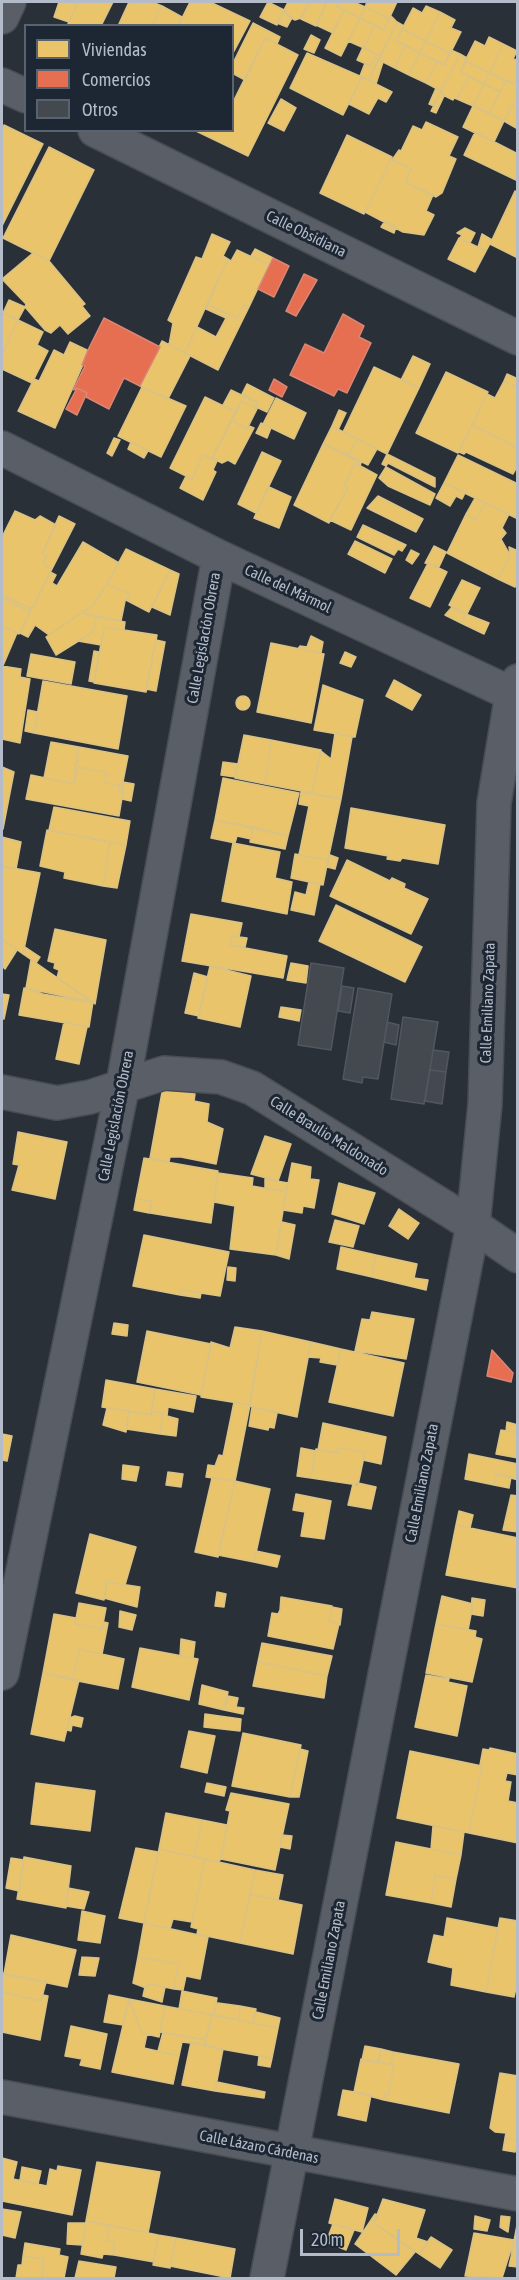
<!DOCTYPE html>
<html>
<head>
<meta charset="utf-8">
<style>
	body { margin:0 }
	#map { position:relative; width:519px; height:2280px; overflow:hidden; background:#2a3038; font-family:"Asap Condensed",sans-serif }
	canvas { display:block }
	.frame { position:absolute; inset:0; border:3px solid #b4bcc9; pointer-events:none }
	.legend { position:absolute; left:24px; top:24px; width:210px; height:108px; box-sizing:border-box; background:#1d2633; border:2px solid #59626f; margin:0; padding:8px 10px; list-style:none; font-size:18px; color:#b4bcc9 }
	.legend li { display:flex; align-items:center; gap:12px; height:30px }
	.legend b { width:30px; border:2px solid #59626f }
	.scale { position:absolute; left:300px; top:2229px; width:100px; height:27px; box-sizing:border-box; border:3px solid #b4bcc9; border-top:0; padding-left:8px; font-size:18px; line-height:21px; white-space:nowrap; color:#b4bcc9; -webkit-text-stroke:4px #1d2633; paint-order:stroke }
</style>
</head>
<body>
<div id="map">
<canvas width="519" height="2280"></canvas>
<div class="frame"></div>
<ul class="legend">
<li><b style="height:16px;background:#e9c46a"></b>Viviendas</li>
<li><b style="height:16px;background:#e76f51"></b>Comercios</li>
<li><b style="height:16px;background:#444950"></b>Otros</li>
</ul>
<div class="scale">20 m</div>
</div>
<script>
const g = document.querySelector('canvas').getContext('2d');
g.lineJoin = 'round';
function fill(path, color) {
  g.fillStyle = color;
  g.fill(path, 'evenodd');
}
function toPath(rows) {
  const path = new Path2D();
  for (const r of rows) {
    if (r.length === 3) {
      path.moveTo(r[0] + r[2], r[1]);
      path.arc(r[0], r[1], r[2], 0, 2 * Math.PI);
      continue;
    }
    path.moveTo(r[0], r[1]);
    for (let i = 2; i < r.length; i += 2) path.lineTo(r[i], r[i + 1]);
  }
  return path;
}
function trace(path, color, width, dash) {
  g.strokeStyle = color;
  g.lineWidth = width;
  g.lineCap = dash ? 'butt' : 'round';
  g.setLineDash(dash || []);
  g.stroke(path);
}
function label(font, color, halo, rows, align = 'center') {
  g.font = font + ' "Asap Condensed",sans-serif';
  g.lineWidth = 6;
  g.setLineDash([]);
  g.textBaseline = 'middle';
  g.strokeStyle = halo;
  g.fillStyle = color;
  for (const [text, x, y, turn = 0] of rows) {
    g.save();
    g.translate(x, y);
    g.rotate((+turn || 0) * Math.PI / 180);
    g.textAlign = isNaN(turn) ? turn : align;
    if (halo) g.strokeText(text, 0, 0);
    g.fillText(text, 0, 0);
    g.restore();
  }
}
const homes = toPath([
	[59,2,78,2,69,22,54,17,59,2],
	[78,2,113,2,101,26,67,26,78,2],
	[129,2,152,2,162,6,152,26,118,26,129,2],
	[190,2,210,2,250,21,232,55,232,26,178,26,190,2],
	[268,2,284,10,277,25,260,17,268,2],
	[288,2,309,2,301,18,295,20,288,16,284,10,288,2],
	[309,2,327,2,316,26,301,19,309,2],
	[327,2,338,2,336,6,344,10,333,33,316,25,327,2],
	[338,2,354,2,365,7,360,18,336,6,338,2],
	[367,2,397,2,389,19,365,7,367,2],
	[162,6,182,17,178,26,152,26,162,6],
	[426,6,440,12,426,41,402,29,413,8,422,13,426,6],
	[365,7,389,19,384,30,360,18,365,7],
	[284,10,292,18,287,27,277,23,284,10],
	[344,10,360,18,341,56,325,48,344,10],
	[440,12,455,20,451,28,461,32,450,54,426,41,440,12],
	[391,16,397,22,380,56,364,48,375,25,384,30,391,16],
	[360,18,375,25,364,48,348,41,360,18],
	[397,22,404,26,396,41,405,45,395,68,379,60,397,22],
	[253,23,280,37,277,44,265,38,245,80,232,73,232,65,253,23],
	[402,29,426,41,420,53,396,41,402,29],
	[311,35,320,40,314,53,304,49,311,35],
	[489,37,503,44,490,73,465,61,475,41,485,46,489,37],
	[265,38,298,55,248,156,194,130,232,130,232,104,265,38],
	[426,41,450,54,444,65,420,53,426,41],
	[503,44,517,51,513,59,518,60,518,77,514,84,490,73,503,44],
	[405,45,420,53,409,75,395,68,405,45],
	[363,47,376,54,371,66,357,60,363,47],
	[451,50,460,54,441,91,426,83,437,61,444,65,451,50],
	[307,53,362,77,343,115,290,88,307,53],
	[420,53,437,61,426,83,409,75,420,53],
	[376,54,380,56,368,80,360,76,365,63,371,66,376,54],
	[460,54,467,58,461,72,469,76,457,99,454,98,453,100,443,95,441,91,460,54],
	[379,60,383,62,376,84,368,80,379,60],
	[465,61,490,73,484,84,461,72,465,61],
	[490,73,506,81,500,92,484,84,490,73],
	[469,76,484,84,473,106,457,99,469,76],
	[362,77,392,92,386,102,378,98,369,114,349,104,362,77],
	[516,80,518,96,504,121,489,113,506,81,514,84,516,80],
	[484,84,500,92,489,113,473,106,484,84],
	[436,88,441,91,434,106,429,104,436,88],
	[441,91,444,96,436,113,431,111,441,91],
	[518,96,518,129,504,121,518,96],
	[281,99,296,108,284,131,268,123,281,99],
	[473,106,504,121,494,142,463,127,473,106],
	[426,122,458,137,449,156,456,159,442,193,436,197,405,182,411,169,392,160,399,150,401,151,413,126,422,130,426,122],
	[4,125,43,144,2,226,2,131,4,125],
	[475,132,518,154,518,181,464,155,475,132],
	[347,135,392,157,364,214,320,193,347,135],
	[49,147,94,170,49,261,3,238,49,147],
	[391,159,411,169,405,182,433,195,426,211,434,215,424,235,403,232,365,212,391,159],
	[515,191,518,192,518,258,490,244,515,191],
	[385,221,396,227,394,233,381,227,385,221],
	[465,228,475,233,470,243,460,238,462,235,457,233,465,228],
	[212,234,230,242,223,256,231,261,228,260,221,273,185,353,169,345,173,323,168,320,196,257,202,259,212,234],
	[482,234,492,240,486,251,478,247,482,234],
	[459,238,486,251,475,272,448,259,459,238],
	[255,249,273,258,269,265,251,256,255,249],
	[237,250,269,265,249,307,244,305,237,318,208,305,221,273,228,260,231,261,237,250],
	[33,253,49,261,85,304,82,306,90,316,68,334,60,325,51,333,45,330,25,307,26,304,2,279,33,253],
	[9,300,25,307,18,320,3,313,9,300],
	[208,305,237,318,244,305,249,307,218,370,185,353,197,327,216,337,226,318,206,309,208,305],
	[2,312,18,320,2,354,2,312],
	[18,320,43,332,37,345,48,351,32,383,2,369,2,354,18,320],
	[162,341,190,356,168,399,140,386,162,341],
	[70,342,89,351,55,428,18,411,34,379,39,381,54,350,64,355,70,342],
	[413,356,430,364,419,388,401,380,413,356],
	[374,367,419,388,387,454,343,432,374,367],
	[446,372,488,392,458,453,416,433,446,372],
	[507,374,518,379,518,388,504,381,507,374],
	[504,381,518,388,518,448,472,425,487,394,495,398,504,381],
	[247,384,274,398,267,412,256,407,258,403,242,394,247,384],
	[142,387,186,406,161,457,118,436,142,387],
	[231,390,258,403,255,408,241,401,236,412,223,405,231,390],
	[205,397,236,412,212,459,203,455,192,479,170,468,205,397],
	[276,398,306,413,294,439,263,424,276,398],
	[241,401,257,409,247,429,231,420,241,401],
	[339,410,346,413,338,430,332,426,339,410],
	[231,420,247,429,249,426,254,428,235,464,228,460,222,463,212,458,231,420],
	[261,423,271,428,267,438,256,433,261,423],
	[472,425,518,448,518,465,513,474,466,452,464,454,459,452,472,425],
	[332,426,357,439,348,455,323,444,332,426],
	[114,438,120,440,112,456,107,453,114,438],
	[357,439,377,449,368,465,348,455,357,439],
	[131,442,148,451,144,458,128,449,131,442],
	[323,444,361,463,360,466,355,463,344,486,348,487,329,523,294,505,323,444],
	[262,452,281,461,256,513,238,504,262,452],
	[387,454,435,478,435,487,388,463,386,466,382,464,387,454],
	[203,455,217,461,213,470,216,472,203,500,180,488,186,476,192,479,203,455],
	[458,455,518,484,518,519,444,483,458,455],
	[355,463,377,475,351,530,330,520,348,487,344,486,355,463],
	[386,467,435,494,430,505,388,486,379,478,386,467],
	[444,483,465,493,462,499,456,496,450,506,436,498,444,483],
	[269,487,291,497,279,528,254,518,269,487],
	[378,496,423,519,416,532,367,508,378,496],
	[475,498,485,503,476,520,466,514,475,498],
	[485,503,509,514,502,528,506,533,501,539,510,555,498,579,447,553,466,514,476,520,485,503],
	[15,511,35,520,40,516,56,525,42,554,47,556,43,564,52,569,32,609,2,595,2,537,15,511],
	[59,516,75,524,52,569,43,564,47,556,42,554,59,516],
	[363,525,406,545,402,551,398,549,394,555,357,537,363,525],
	[355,541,392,559,385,573,348,554,355,541],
	[83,542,119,563,99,597,92,606,49,635,35,625,28,637,20,633,50,572,56,575,52,583,57,586,83,542],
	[434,546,446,552,439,567,425,563,434,546],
	[509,547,518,551,518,582,515,587,498,579,510,555,509,547],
	[126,549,170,570,149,612,126,600,130,594,107,584,126,549],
	[411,550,419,554,412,564,406,560,411,550],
	[428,563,447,572,430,607,410,598,428,563],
	[170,570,179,574,170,615,152,607,170,570],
	[462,580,480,588,467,614,449,605,462,580],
	[107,584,130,594,125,601,121,621,81,613,92,606,107,584],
	[2,595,32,609,30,612,2,598,2,595],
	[2,598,30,612,19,634,2,626,2,598],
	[452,607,466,614,461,623,445,615,452,607],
	[81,613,97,617,93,632,56,655,46,637,81,613],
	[466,614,489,623,484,634,461,623,466,614],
	[97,617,125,622,124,630,104,627,101,645,78,641,93,632,97,617],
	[2,626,17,633,2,668,2,626],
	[104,627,157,635,146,692,94,683,104,627],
	[311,636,323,642,321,653,298,649,300,646,307,647,311,636],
	[156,640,165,642,156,691,146,689,156,640],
	[271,643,324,654,311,723,257,712,271,643],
	[94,651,99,652,94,682,89,681,94,651],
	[345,652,356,657,351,667,340,663,345,652],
	[31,654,75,662,71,684,27,676,31,654],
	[2,666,21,669,20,677,30,679,20,743,2,739,2,666],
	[394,680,421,695,412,710,386,696,394,680],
	[43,681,127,696,118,749,34,733,43,681],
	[323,685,363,700,355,737,314,730,323,685],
	[243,703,7],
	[28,710,38,712,34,733,25,731,28,710],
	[335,733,352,737,341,799,312,793,321,751,331,759,335,733],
	[244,735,271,740,265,784,235,778,244,735],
	[271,740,321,750,312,793,265,784,271,740],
	[51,742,79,747,74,784,44,778,51,742],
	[79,747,128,756,121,792,118,791,119,785,105,783,107,773,78,767,75,770,79,747],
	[223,762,238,764,235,777,221,775,223,762],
	[2,767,14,772,3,829,2,828,2,767],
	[78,767,107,773,105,783,119,785,118,791,123,792,119,816,26,799,31,775,74,784,78,767],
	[223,778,299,793,288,836,215,820,223,778],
	[123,782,134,784,131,801,122,799,123,782],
	[301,792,341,799,328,860,299,855,309,806,299,804,301,792],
	[54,807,130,821,126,845,49,830,54,807],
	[351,808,445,825,438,864,402,858,400,861,387,859,388,856,345,848,351,808],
	[215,820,253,827,251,839,237,836,235,843,211,838,215,820],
	[253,827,288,836,285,849,250,842,253,827],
	[47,830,110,842,103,886,64,878,65,872,40,866,47,830],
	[2,837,21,842,16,869,2,866,2,837],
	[110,842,126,845,117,888,103,886,110,842],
	[233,843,280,852,275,878,292,882,287,914,222,901,233,843],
	[295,854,328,860,323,885,291,878,295,854],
	[330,855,338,858,335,869,327,867,330,855],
	[347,860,390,881,392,878,405,884,404,888,428,899,411,934,330,896,347,860],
	[2,866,40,873,23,954,2,939,2,866],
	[309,882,320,884,314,915,291,910,295,892,306,895,309,882],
	[336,905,422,947,405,982,319,941,336,905],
	[191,914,242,923,239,937,232,936,230,945,287,956,283,978,182,961,191,914],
	[55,929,106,940,95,1004,57,978,59,970,54,968,55,963,48,961,55,929],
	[232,936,247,938,245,947,230,945,232,936],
	[2,939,17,950,5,969,2,966,2,939],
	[25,947,40,957,36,963,23,954,25,947],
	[31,960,36,963,94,1003,43,994,26,988,31,960],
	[291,963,308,966,306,983,287,980,291,963],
	[210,966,251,976,240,1027,198,1018,210,966],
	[194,973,208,977,199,1016,185,1013,194,973],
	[24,988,93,1002,89,1027,19,1015,24,988],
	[2,994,9,995,4,1019,2,1018,2,994],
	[281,1007,301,1010,299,1021,279,1017,281,1007],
	[64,1022,87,1027,79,1064,56,1059,64,1022],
	[163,1087,195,1094,194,1101,209,1104,207,1122,223,1129,216,1164,181,1157,170,1157,169,1162,150,1158,163,1087],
	[18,1132,67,1142,55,1199,12,1190,19,1165,13,1164,18,1132],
	[265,1136,291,1144,278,1181,251,1174,265,1136],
	[144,1158,218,1171,211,1223,150,1213,152,1201,136,1199,144,1158],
	[292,1163,311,1167,310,1179,319,1180,314,1208,303,1206,302,1213,283,1210,292,1163],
	[218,1173,253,1178,252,1186,286,1192,276,1255,230,1249,235,1206,214,1202,218,1173],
	[265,1179,288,1183,286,1192,265,1188,265,1179],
	[339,1183,375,1193,364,1224,332,1214,339,1183],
	[136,1199,152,1201,149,1213,134,1210,136,1199],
	[399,1209,419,1223,408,1239,389,1226,399,1209],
	[335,1220,359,1226,353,1247,329,1242,335,1220],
	[282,1222,295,1225,289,1259,276,1255,282,1222],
	[144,1235,229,1252,220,1296,181,1290,180,1295,133,1286,144,1235],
	[341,1247,376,1255,372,1277,337,1269,341,1247],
	[376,1255,417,1264,414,1278,428,1280,426,1290,372,1277,376,1255],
	[228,1267,236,1268,235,1281,227,1280,228,1267],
	[181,1290,201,1293,200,1298,180,1295,181,1290],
	[372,1312,414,1319,406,1359,355,1351,362,1319,370,1320,372,1312],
	[114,1323,128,1325,127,1336,112,1334,114,1323],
	[235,1327,262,1331,250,1405,201,1397,211,1342,230,1348,235,1327],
	[147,1331,211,1344,201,1395,137,1382,147,1331],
	[262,1331,311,1342,297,1417,249,1406,262,1331],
	[311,1342,341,1349,337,1365,320,1362,321,1358,308,1357,311,1342],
	[341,1349,404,1363,393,1416,329,1402,341,1349],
	[106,1380,155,1389,151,1415,102,1407,106,1380],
	[155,1389,196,1396,193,1412,168,1407,167,1416,178,1419,176,1436,160,1434,163,1413,151,1412,155,1389],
	[234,1402,250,1405,235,1481,206,1477,208,1465,215,1466,219,1455,223,1456,234,1402],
	[252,1407,277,1413,274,1428,269,1427,268,1430,249,1426,252,1407],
	[107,1408,129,1411,126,1432,103,1425,107,1408],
	[129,1411,151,1415,151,1412,163,1413,160,1434,126,1429,129,1411],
	[507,1422,518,1425,518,1433,506,1431,507,1422],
	[323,1423,386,1437,381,1464,363,1460,365,1452,339,1448,338,1453,318,1450,323,1423],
	[501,1430,518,1433,518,1458,496,1454,501,1430],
	[2,1434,12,1436,7,1461,2,1460,2,1434],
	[301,1448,316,1451,311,1478,297,1476,301,1448],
	[339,1448,365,1452,358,1485,311,1478,316,1449,338,1453,339,1448],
	[469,1454,518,1464,518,1480,497,1474,494,1485,465,1479,469,1454],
	[123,1465,139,1467,136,1481,122,1479,123,1465],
	[168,1472,183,1474,181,1487,166,1485,168,1472],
	[497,1474,511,1477,509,1488,494,1485,497,1474],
	[212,1478,235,1481,218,1557,195,1552,212,1478],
	[235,1481,270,1489,254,1562,218,1555,235,1481],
	[358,1483,376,1487,371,1509,348,1505,353,1484,358,1483],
	[296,1494,331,1501,324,1539,301,1536,305,1512,293,1510,296,1494],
	[511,1495,518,1496,518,1532,503,1530,511,1495],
	[459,1511,473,1515,470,1528,456,1525,459,1511],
	[456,1525,518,1538,518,1588,446,1575,456,1525],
	[90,1534,136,1547,125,1585,107,1582,104,1600,76,1593,90,1534],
	[256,1551,280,1556,277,1567,254,1562,256,1551],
	[107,1582,140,1587,137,1607,104,1598,107,1582],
	[217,1592,226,1594,224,1607,215,1606,217,1592],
	[442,1596,473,1604,468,1630,436,1624,442,1596],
	[281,1597,332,1606,329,1621,339,1624,333,1649,268,1636,272,1613,278,1614,280,1610,281,1597],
	[472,1598,485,1600,483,1616,471,1614,472,1598],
	[79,1603,106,1608,102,1629,75,1624,79,1603],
	[332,1607,342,1609,340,1625,329,1621,332,1607],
	[120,1611,136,1615,132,1630,119,1627,120,1611],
	[54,1614,76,1618,75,1624,102,1629,104,1622,108,1623,102,1654,79,1649,73,1680,43,1673,54,1614],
	[436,1624,476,1631,475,1637,482,1639,472,1682,426,1673,436,1624],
	[181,1639,195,1642,193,1658,180,1656,181,1639],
	[262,1643,332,1656,327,1676,258,1662,262,1643],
	[140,1648,198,1659,189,1700,132,1687,140,1648],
	[79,1649,124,1659,118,1689,73,1680,79,1649],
	[258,1662,327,1676,324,1698,253,1686,258,1662],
	[43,1673,79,1680,64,1741,31,1734,43,1673],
	[426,1675,449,1679,448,1682,467,1686,457,1736,415,1727,426,1675],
	[202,1685,228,1692,224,1710,199,1704,202,1685],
	[228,1696,238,1698,236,1707,244,1708,243,1714,224,1710,228,1696],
	[205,1714,241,1719,240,1731,204,1727,205,1714],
	[75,1716,83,1718,81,1727,72,1725,71,1731,67,1730,69,1718,75,1716],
	[189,1731,215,1736,207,1773,181,1767,189,1731],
	[243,1733,301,1745,290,1797,232,1786,243,1733],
	[490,1748,518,1754,518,1775,507,1773,505,1781,511,1782,508,1801,518,1803,518,1843,469,1833,482,1766,480,1765,483,1749,489,1750,490,1748],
	[300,1749,308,1751,299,1797,290,1797,300,1749],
	[410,1751,482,1766,469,1833,397,1818,410,1751],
	[36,1783,95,1791,90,1831,31,1824,36,1783],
	[207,1783,226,1787,224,1796,205,1792,207,1783],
	[231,1793,289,1804,275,1870,221,1859,230,1811,226,1810,231,1793],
	[166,1813,202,1820,194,1857,159,1849,166,1813],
	[202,1820,227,1825,221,1859,218,1862,194,1857,202,1820],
	[433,1826,464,1832,461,1855,431,1849,433,1826],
	[282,1835,292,1836,290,1849,280,1847,282,1835],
	[396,1842,461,1855,456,1879,435,1875,431,1903,386,1895,396,1842],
	[136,1848,158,1852,144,1923,119,1918,136,1848],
	[159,1849,205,1859,192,1922,173,1919,170,1929,144,1923,159,1849],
	[24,1857,71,1866,66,1908,17,1899,24,1857],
	[11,1858,24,1860,19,1891,6,1888,11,1858],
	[205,1859,255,1870,240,1943,197,1934,198,1929,191,1927,205,1859],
	[255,1870,283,1875,278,1900,250,1894,255,1870],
	[435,1875,456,1879,451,1907,431,1903,435,1875],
	[68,1888,89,1892,84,1909,66,1906,68,1888],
	[250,1894,302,1905,293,1954,240,1943,250,1894],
	[82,1911,105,1916,100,1943,78,1940,82,1911],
	[447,1918,498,1928,486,1992,451,1985,453,1968,428,1962,434,1935,444,1937,447,1918],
	[500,1918,518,1921,518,1979,514,1997,486,1992,500,1918],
	[144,1923,208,1937,200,1979,186,1976,183,1990,174,1989,178,1964,138,1957,144,1923],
	[11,1935,76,1950,67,1987,4,1974,11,1935],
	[82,1957,99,1958,95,1976,79,1975,82,1957],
	[138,1957,178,1964,174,1989,150,1984,146,1988,133,1983,138,1957],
	[2,1973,46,1982,41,2001,2,1992,2,1973],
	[150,1984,165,1987,162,2002,143,1996,145,1987,150,1984],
	[182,1991,217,1998,214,2015,179,2009,182,1991],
	[2,1992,41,2001,43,1995,48,1996,40,2040,2,2032,2,1992],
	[109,1995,129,1999,123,2025,104,2022,109,1995],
	[129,1999,165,2006,159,2037,142,2033,129,1999],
	[129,2000,142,2033,147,2034,144,2048,179,2056,173,2084,112,2072,129,2000],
	[218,2003,240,2006,239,2020,214,2015,216,2004,218,2003],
	[165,2006,212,2015,205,2040,160,2032,165,2006],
	[240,2006,256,2009,253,2023,239,2020,240,2006],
	[256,2012,280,2018,278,2028,253,2023,256,2012],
	[212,2015,278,2028,272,2058,204,2046,212,2015],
	[71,2026,107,2034,100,2069,80,2065,82,2059,65,2056,71,2026],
	[163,2032,205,2040,205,2045,182,2042,179,2056,158,2051,163,2032],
	[191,2042,223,2049,215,2091,182,2085,191,2042],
	[365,2046,381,2049,378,2063,362,2060,365,2046],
	[381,2049,393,2052,391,2064,379,2062,381,2049],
	[393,2052,459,2064,449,2113,384,2100,385,2094,388,2095,394,2065,391,2064,393,2052],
	[259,2056,272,2058,270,2067,258,2065,259,2056],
	[361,2059,394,2065,388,2095,385,2094,384,2100,354,2092,361,2059],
	[500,2073,518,2076,518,2140,505,2138,506,2133,495,2132,490,2128,500,2073],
	[217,2082,265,2092,264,2098,215,2091,217,2082],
	[343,2090,371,2095,366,2121,338,2115,343,2090],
	[505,2138,518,2140,515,2152,503,2150,505,2138],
	[2,2158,17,2162,13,2179,47,2186,50,2169,57,2171,58,2166,81,2170,72,2215,2,2201,2,2158],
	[97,2162,160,2172,148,2233,86,2221,97,2162],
	[22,2167,41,2171,38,2184,20,2180,22,2167],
	[335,2199,368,2208,362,2232,329,2223,335,2199],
	[383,2199,425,2210,416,2238,428,2242,419,2254,374,2223,383,2199],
	[2,2209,21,2212,15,2238,2,2235,2,2209],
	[375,2214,378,2215,374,2223,415,2252,396,2275,355,2244,375,2214],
	[475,2216,490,2220,487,2231,474,2229,475,2216],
	[501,2216,510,2217,508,2232,500,2227,501,2216],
	[86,2221,109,2225,107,2241,115,2242,114,2255,103,2254,102,2258,81,2254,86,2221],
	[68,2223,86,2223,82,2245,67,2244,68,2223],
	[333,2224,354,2230,346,2250,326,2242,333,2224],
	[109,2225,158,2235,154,2262,114,2255,115,2242,107,2241,109,2225],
	[517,2225,518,2267,509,2266,511,2257,517,2225],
	[474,2233,514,2240,502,2278,465,2276,474,2233],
	[158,2235,176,2238,170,2268,153,2265,158,2235],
	[431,2237,452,2250,440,2268,419,2254,431,2237],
	[176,2238,235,2249,230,2278,170,2266,176,2238],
	[25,2243,60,2249,59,2255,68,2257,64,2278,42,2278,43,2259,23,2256,25,2243],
	[23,2256,43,2259,42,2278,16,2278,18,2265,22,2265,23,2256],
	[79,2261,116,2267,114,2278,75,2278,79,2261]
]);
fill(homes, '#e9c46a');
trace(homes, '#d9c286', 1.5);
const shops = toPath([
	[273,258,289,266,274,297,258,289,273,258],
	[304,274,317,280,296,316,286,311,304,274],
	[343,314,364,326,359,337,371,343,347,393,338,389,334,396,290,375,305,344,324,353,343,314],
	[104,318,160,347,140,386,124,378,109,409,86,397,87,393,77,388,73,390,85,366,82,365,88,350,104,318],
	[274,379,287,387,282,397,269,390,274,379],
	[77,388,87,393,77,415,66,409,77,388],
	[492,1350,513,1373,511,1382,487,1376,492,1350]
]);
fill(shops, '#e76f51');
trace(shops, '#d88675', 1.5);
const building = toPath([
	[311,963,344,968,331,1050,298,1045,311,963],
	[342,986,354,988,350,1013,338,1011,342,986],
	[358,988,392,994,378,1079,363,1077,362,1083,343,1079,358,988],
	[403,1017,438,1022,424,1104,391,1099,403,1017],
	[387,1022,399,1025,396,1045,384,1042,387,1022],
	[433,1050,449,1052,446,1072,430,1070,433,1050],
	[430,1070,446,1072,442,1104,425,1101,430,1070]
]);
fill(building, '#444950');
trace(building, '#52575f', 1.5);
const minor = toPath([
	[2,17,9,2],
	[2,85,26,96],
	[95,130,518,338],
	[2,448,219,557,512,694],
	[2,1092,57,1103,90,1097,164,1073,221,1077,252,1088,473,1225,518,1256],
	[2,1673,123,1084,219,557],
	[2,2097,518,2194],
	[267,2278,473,1225,485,1104,494,803,512,694,518,681]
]);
trace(minor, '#484c53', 36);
trace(minor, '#5a5e66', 33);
label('15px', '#b4bcc9', '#1d2633', [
	["Calle Obsidiana",306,234,26],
	["Calle del Mármol",288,589,25],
	["Calle Legislación Obrera",204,638,-80],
	["Calle Emiliano Zapata",488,1003,-88],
	["Calle Legislación Obrera",116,1116,-79],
	["Calle Braulio Maldonado",329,1136,32],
	["Calle Emiliano Zapata",422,1483,-79],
	["Calle Emiliano Zapata",329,1960,-79],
	["Calle Lázaro Cárdenas",259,2147,11]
]);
</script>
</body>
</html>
